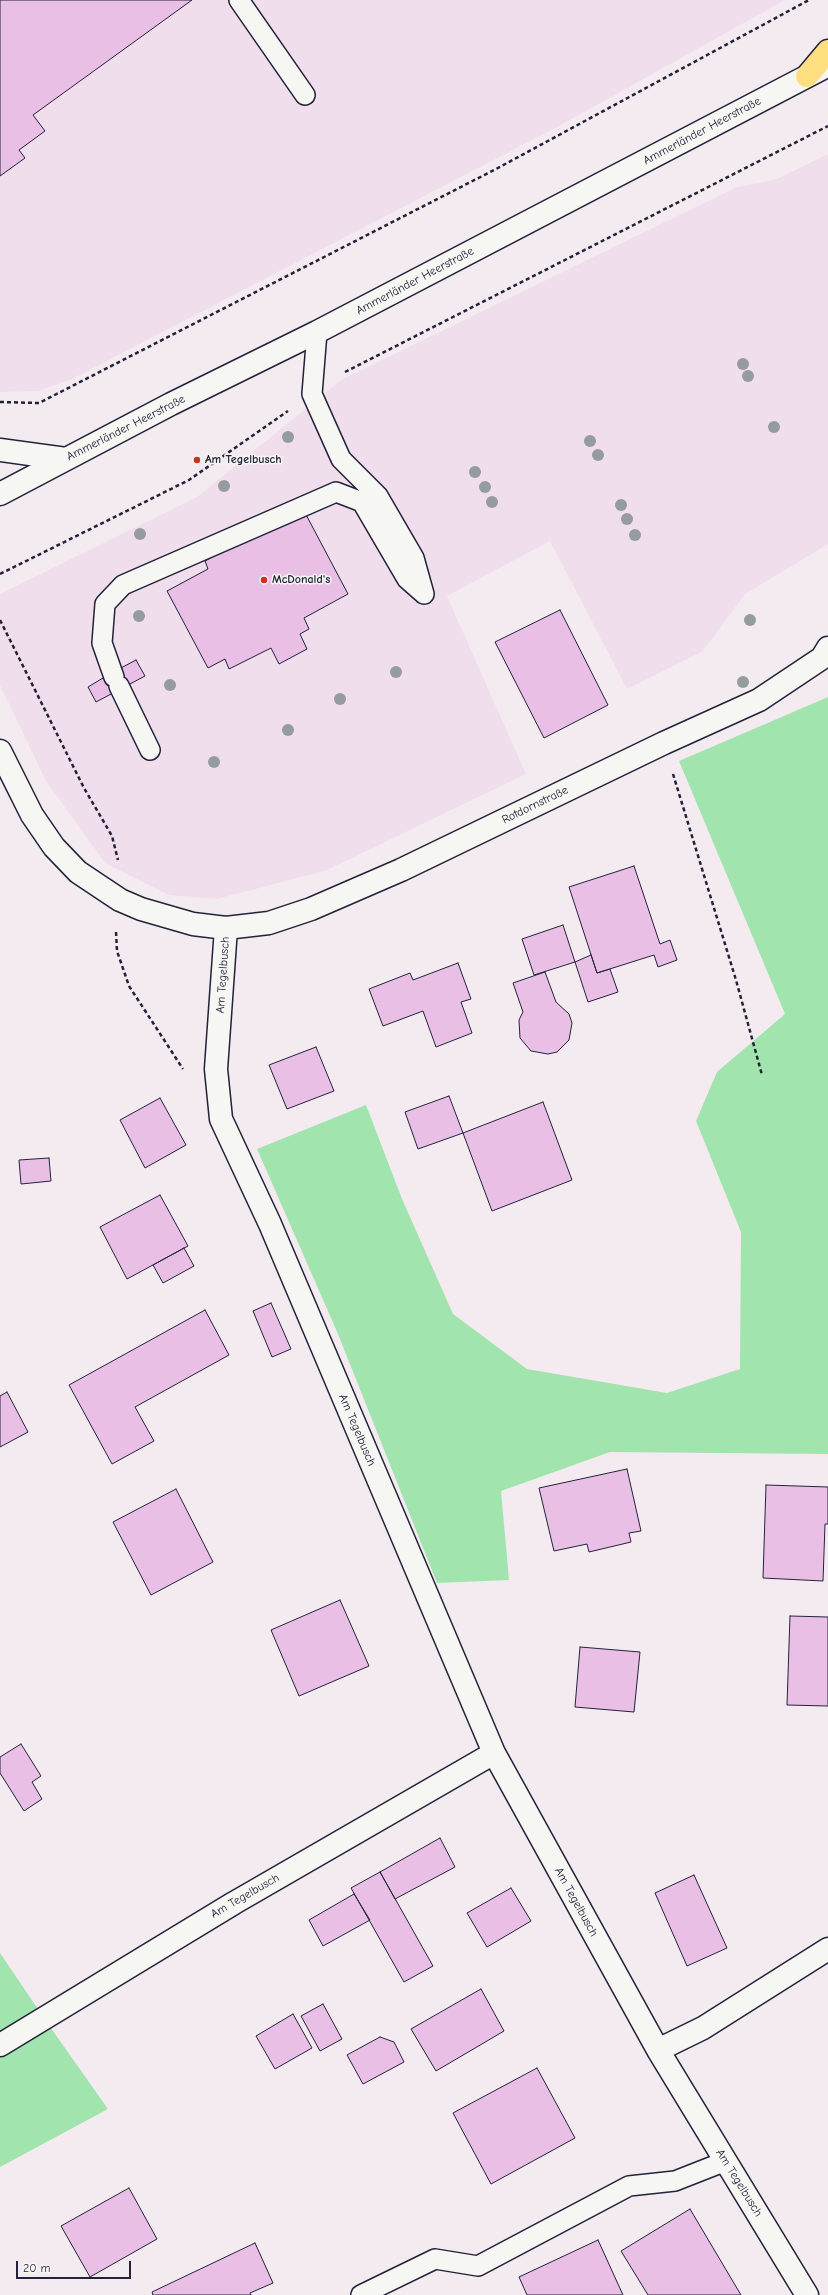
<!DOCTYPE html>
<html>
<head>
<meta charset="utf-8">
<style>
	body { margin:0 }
	#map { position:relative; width:828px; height:2295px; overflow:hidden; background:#f4ebf0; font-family:"Comic Neue",sans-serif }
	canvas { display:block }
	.scale { position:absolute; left:16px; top:2261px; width:115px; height:18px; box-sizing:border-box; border:2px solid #22223b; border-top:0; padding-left:5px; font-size:12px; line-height:14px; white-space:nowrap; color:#22223b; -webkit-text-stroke:3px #f6f6f2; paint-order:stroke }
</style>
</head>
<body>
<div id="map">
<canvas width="828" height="2295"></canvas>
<div class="scale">20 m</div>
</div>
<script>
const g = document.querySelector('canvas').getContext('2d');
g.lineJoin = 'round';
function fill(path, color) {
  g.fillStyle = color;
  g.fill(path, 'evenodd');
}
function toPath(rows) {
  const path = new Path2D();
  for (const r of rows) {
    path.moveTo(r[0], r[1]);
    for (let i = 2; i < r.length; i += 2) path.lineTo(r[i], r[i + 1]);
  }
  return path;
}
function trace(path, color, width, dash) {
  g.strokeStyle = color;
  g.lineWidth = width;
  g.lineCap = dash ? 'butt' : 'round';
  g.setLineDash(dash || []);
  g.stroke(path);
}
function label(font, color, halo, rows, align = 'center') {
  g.font = font + ' "Comic Neue",sans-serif';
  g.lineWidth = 3;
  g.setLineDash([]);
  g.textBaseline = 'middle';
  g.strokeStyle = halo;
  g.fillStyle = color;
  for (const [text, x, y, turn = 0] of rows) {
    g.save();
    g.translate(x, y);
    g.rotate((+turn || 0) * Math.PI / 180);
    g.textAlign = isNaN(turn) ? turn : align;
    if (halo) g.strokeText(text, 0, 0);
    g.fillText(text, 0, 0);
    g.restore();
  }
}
fill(toPath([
	[0,0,785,0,559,126,72,379,38,391,0,392],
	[828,154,828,544,745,594,703,651,627,689,550,541,447,596,526,774,325,871,216,899,169,895,105,863,46,781,0,685,0,594,197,497,341,380,737,187,777,179]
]), '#f1deed');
fill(toPath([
	[828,697,828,1454,610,1452,501,1491,509,1580,437,1583,338,1334,257,1149,366,1105,402,1199,453,1314,527,1369,667,1393,740,1369,741,1232,696,1121,717,1072,785,1014,679,761],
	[0,1953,44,2018,0,2045],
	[48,2024,108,2109,0,2167,0,2052]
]), '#a2e4ad');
const building = toPath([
	[0,0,192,0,33,115,45,131,19,150,25,158,0,176,0,0],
	[303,509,348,594,304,618,309,629,300,634,307,649,279,664,271,648,229,669,225,659,208,668,167,591,208,569,205,561,303,509],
	[560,610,608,705,544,738,495,642,560,610],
	[136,660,145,676,96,702,88,687,103,678,105,681,122,672,119,669,136,660],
	[634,866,660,944,670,940,677,960,658,967,654,955,597,973,569,887,634,866],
	[563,925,575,962,534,975,522,939,563,925],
	[591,955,597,973,610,969,618,992,588,1002,575,962,591,955],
	[458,963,471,999,461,1002,472,1033,436,1047,423,1011,383,1026,369,989,410,973,413,980,458,963],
	[545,972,556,1002,569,1014,572,1023,569,1040,557,1052,548,1054,531,1051,520,1038,519,1020,523,1012,513,983,545,972],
	[316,1047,334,1091,287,1109,269,1065,316,1047],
	[449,1096,463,1133,418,1149,405,1112,449,1096],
	[160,1098,186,1145,145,1168,120,1120,160,1098],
	[543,1102,572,1180,492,1211,463,1133,543,1102],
	[49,1158,51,1181,21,1184,19,1160,49,1158],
	[160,1195,188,1246,127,1279,100,1227,160,1195],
	[184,1248,194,1266,163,1283,153,1265,184,1248],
	[271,1303,291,1349,272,1357,253,1311,271,1303],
	[205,1310,229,1355,135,1407,154,1441,112,1464,69,1385,205,1310],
	[7,1392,28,1432,0,1447,0,1396,7,1392],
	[627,1469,641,1531,629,1533,631,1542,589,1552,587,1544,554,1551,539,1488,627,1469],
	[766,1485,828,1487,828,1524,825,1524,823,1581,763,1578,766,1485],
	[176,1489,213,1562,151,1595,113,1522,176,1489],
	[340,1600,369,1666,299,1696,271,1630,340,1600],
	[790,1616,828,1617,828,1706,787,1705,790,1616],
	[580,1647,640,1652,634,1712,575,1707,580,1647],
	[21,1744,41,1776,32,1782,42,1799,24,1811,0,1773,0,1757,21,1744],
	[440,1838,455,1867,395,1899,380,1872,440,1838],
	[380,1872,433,1966,404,1982,351,1888,380,1872],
	[694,1875,727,1948,687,1966,655,1893,694,1875],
	[511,1888,531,1921,487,1947,467,1913,511,1888],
	[354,1894,370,1920,323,1946,309,1920,354,1894],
	[481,1989,504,2031,436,2071,411,2029,481,1989],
	[323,2004,342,2039,320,2051,301,2016,323,2004],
	[293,2014,312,2048,275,2069,256,2036,293,2014],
	[380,2037,394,2042,404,2062,363,2084,347,2055,380,2037],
	[537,2068,575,2138,491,2184,453,2113,537,2068],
	[129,2188,157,2239,90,2277,61,2226,129,2188],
	[690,2209,741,2295,648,2295,621,2251,690,2209],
	[598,2240,623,2295,527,2295,519,2277,598,2240],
	[255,2243,273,2283,250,2293,251,2295,153,2295,152,2292,255,2243]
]);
fill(building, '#eabfe6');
trace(building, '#22223b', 1);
const lane = toPath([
	[239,0,305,95],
	[317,332,312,394,341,459,378,496,414,558,424,594],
	[114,677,102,643,105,604,123,585,336,492,362,502,407,579,424,594],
	[119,686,150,750],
	[361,2295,435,2259,478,2266,629,2186,675,2181,726,2161]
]);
const street = toPath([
	[0,751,32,815,54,847,78,872,120,900,141,909,193,924,226,928,269,923,311,909,401,870,664,743,759,700,822,658,828,648],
	[226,928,216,1069,221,1119,270,1224,494,1753,658,2050,807,2295],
	[0,2045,234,1903,494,1753],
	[658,2050,703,2028,828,1949]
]);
const secondary = toPath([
	[0,450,66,459],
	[0,494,171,404,317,332,823,68]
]);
const highway = toPath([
	[807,76,828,51]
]);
trace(lane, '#22223b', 22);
trace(street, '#22223b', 25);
trace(secondary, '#22223b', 25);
trace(highway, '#22223b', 25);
trace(toPath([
	[345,372,828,126],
	[0,402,39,403,496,169,809,0],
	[0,574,189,480,288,411],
	[0,620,84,788,112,836,118,860],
	[673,774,736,980,762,1075],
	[116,932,117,951,129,986,183,1069]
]), '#22223b', 2.5, [4, 3]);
trace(lane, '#f6f6f2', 19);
trace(street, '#f6f6f2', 22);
trace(secondary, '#f6f6f2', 22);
trace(highway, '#fddf80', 22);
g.fillStyle = '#959c9f';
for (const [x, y] of [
	[743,364],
	[748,376],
	[774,427],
	[288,437],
	[590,441],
	[598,455],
	[475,472],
	[224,486],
	[485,487],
	[492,502],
	[621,505],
	[627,519],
	[140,534],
	[635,535],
	[139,616],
	[750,620],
	[396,672],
	[743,682],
	[170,685],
	[340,699],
	[288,730],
	[214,762]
]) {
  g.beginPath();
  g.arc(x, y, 6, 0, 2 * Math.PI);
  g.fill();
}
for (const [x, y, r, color] of [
	[197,460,4,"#c8321e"],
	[264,580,4,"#c8321e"]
]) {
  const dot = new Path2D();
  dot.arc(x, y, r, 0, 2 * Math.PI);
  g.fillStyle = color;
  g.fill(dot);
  trace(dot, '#f6f6f2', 1.5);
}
label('12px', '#22223b', '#f6f6f2', [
	["Ammerländer Heerstraße",702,131,-28],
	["Ammerländer Heerstraße",415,281,-28],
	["Ammerländer Heerstraße",126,428,-27],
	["Rotdornstraße",535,805,-26],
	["Am Tegelbusch",223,975,-86],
	["Am Tegelbusch",357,1430,67],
	["Am Tegelbusch",245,1896,-30],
	["Am Tegelbusch",576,1902,61],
	["Am Tegelbusch",739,2183,58]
]);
label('bold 12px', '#22223b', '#f6f6f2', [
	["Am Tegelbusch",205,460],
	["McDonald's",272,580]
], 'left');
</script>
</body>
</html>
